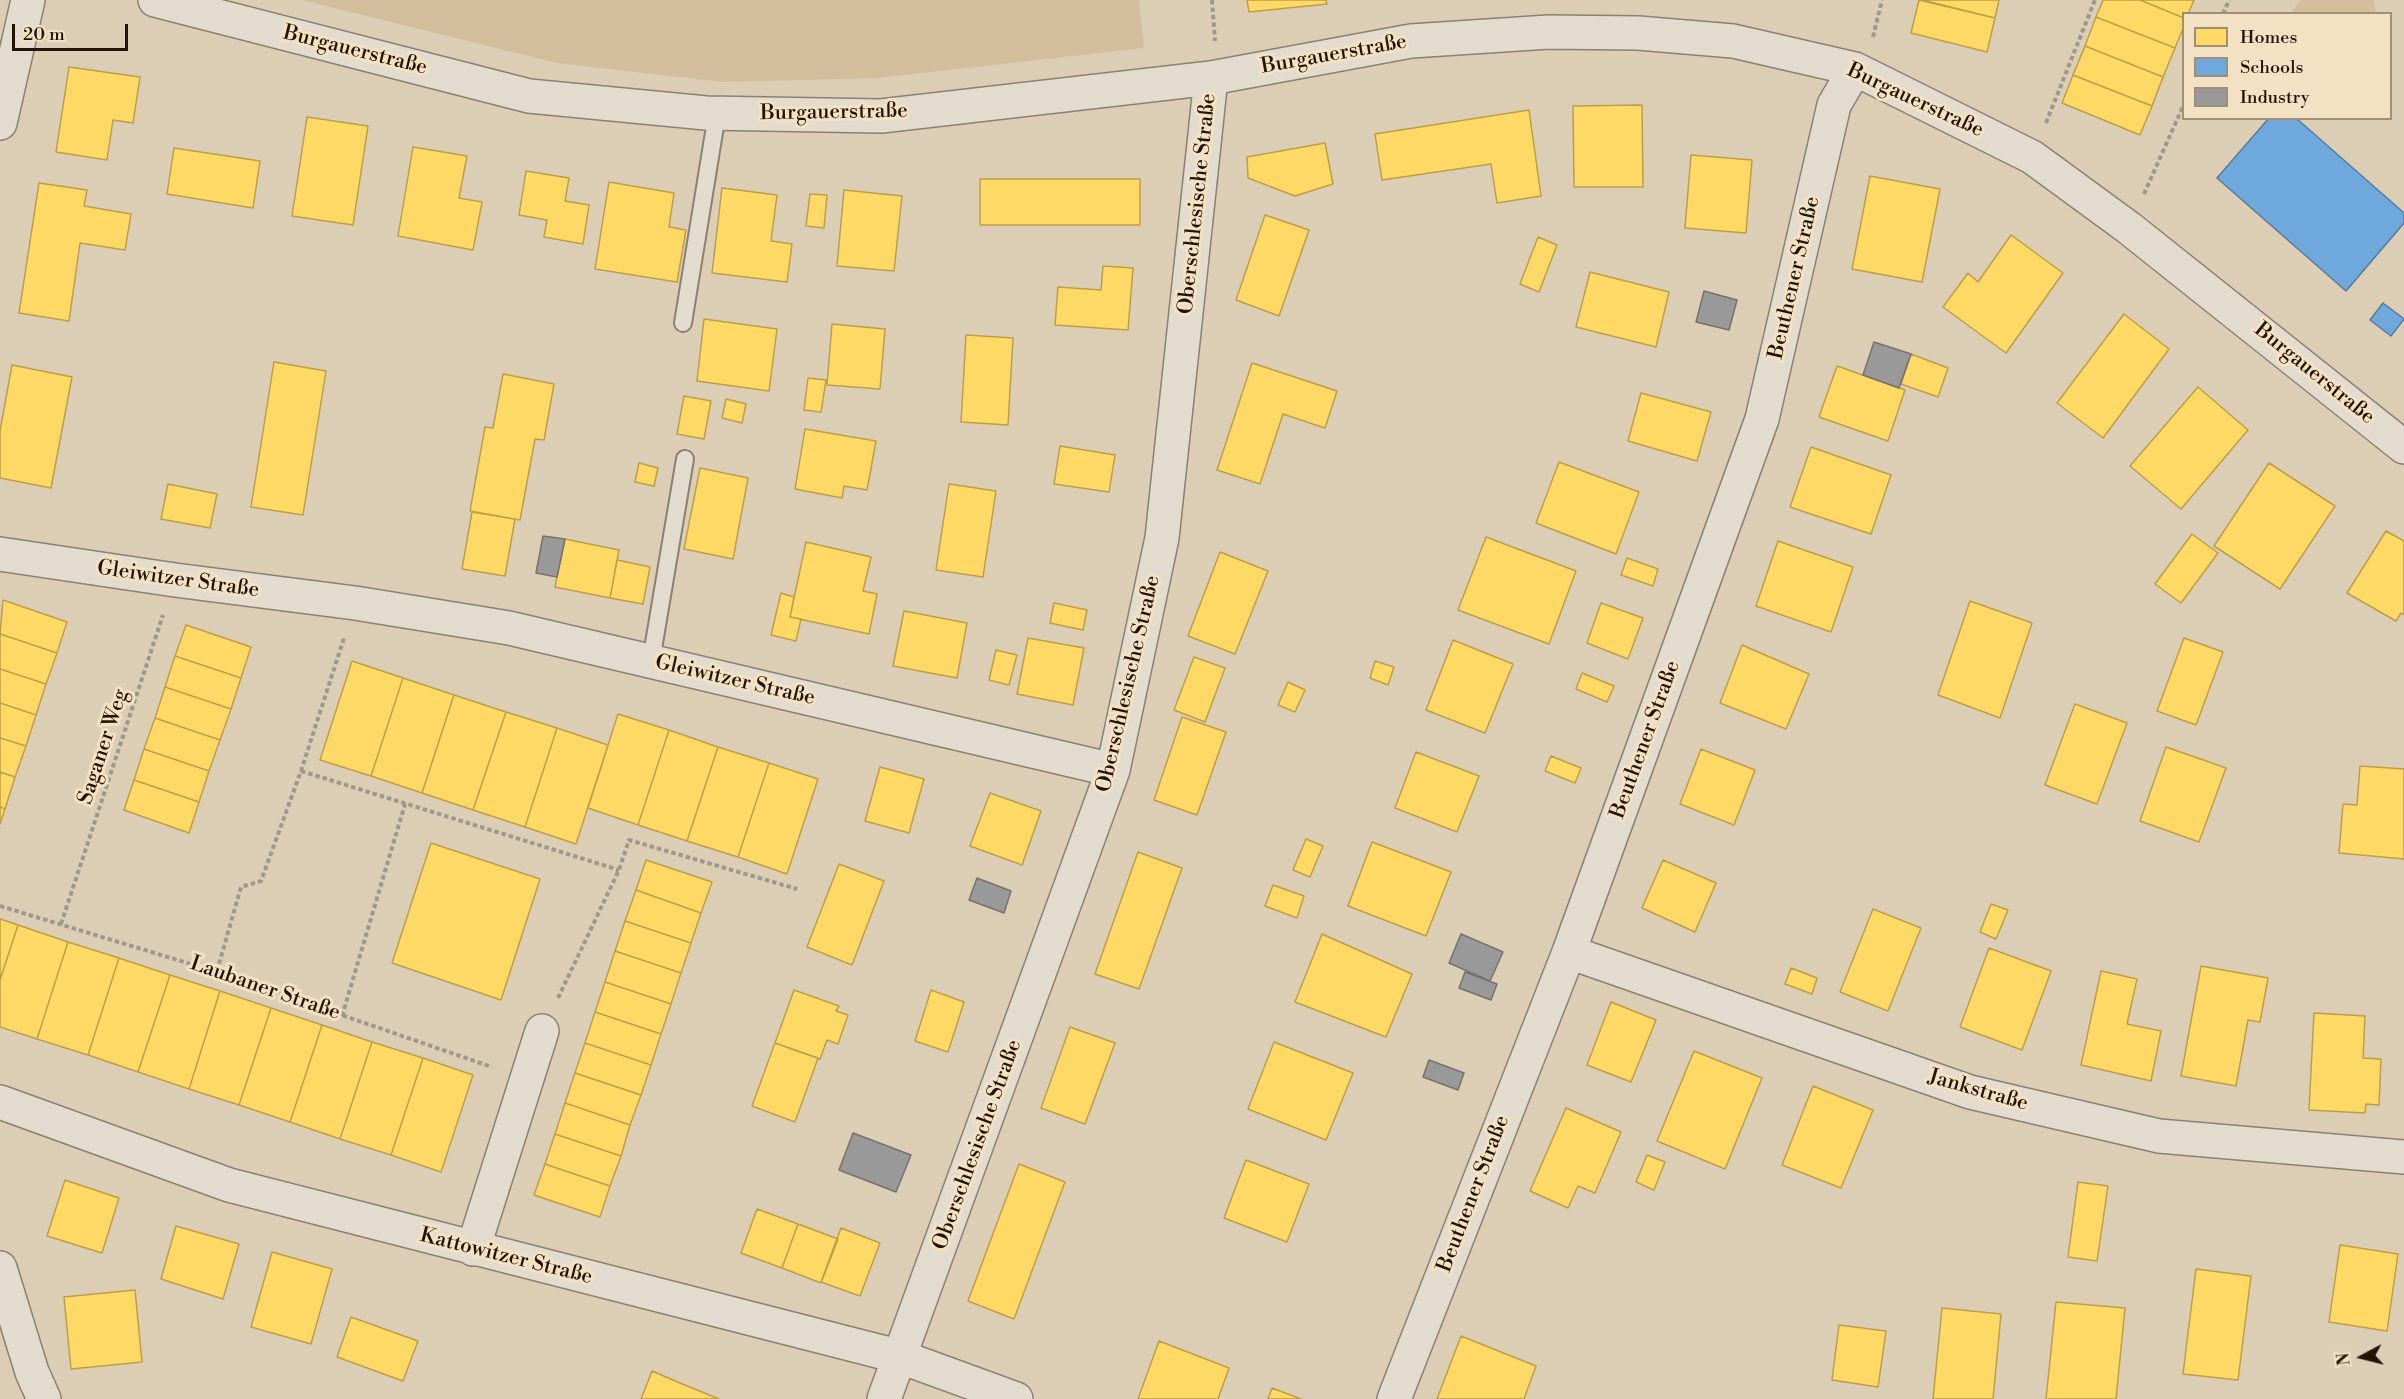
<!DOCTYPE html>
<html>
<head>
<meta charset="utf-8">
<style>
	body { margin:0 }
	#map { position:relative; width:2404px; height:1399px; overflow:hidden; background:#dccdb5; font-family:"Libre Bodoni",serif }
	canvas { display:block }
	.legend { position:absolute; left:2182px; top:12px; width:210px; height:108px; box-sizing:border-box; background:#f3e1c4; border:2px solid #a08f77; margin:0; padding:8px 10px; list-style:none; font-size:18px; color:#231303 }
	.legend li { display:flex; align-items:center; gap:12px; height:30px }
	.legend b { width:30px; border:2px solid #a08f77 }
	.north { position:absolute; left:2332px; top:1327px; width:60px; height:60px; -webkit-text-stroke:4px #f3e1c4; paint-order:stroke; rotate:263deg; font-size:16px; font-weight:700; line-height:24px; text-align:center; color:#231303 }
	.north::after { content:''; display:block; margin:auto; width:21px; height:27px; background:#231303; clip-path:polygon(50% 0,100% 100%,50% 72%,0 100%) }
	.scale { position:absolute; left:12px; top:24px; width:116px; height:27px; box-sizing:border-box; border:3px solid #231303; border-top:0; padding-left:8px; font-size:18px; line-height:21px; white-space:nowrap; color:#231303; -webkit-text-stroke:4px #f3e1c4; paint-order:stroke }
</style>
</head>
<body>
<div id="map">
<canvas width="2404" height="1399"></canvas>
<ul class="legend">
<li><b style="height:16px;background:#ffd966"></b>Homes</li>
<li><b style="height:16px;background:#6fa8dc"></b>Schools</li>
<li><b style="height:16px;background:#999"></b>Industry</li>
</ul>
<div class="north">N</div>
<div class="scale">20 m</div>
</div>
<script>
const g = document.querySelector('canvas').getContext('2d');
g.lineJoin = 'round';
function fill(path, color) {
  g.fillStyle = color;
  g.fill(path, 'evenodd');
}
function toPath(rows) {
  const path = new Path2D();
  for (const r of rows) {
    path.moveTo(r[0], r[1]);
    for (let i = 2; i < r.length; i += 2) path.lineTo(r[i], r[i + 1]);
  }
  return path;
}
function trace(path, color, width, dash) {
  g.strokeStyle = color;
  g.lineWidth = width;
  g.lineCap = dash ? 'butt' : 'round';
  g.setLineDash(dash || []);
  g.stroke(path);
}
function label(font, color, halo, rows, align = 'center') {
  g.font = font + ' "Libre Bodoni",serif';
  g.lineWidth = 6;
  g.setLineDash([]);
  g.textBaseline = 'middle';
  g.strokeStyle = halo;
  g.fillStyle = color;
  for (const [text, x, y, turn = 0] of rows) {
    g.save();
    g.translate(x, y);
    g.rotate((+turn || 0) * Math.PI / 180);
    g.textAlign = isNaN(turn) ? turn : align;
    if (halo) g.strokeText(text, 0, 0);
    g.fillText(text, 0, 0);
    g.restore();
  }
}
fill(toPath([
	[302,0,1139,0,1144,48,878,78,723,82,557,63],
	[2300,0,2374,0,2376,13,2291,13]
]), '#d2be9d');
const homes = toPath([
	[1247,0,1326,0,1327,4,1249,12,1247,0],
	[1919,0,1995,18,1987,52,1911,33,1919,0],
	[1922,0,1999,0,1995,18,1922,0],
	[2103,0,2140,0,2184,18,2184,26,2175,48,2096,17,2103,0],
	[2140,0,2194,0,2188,14,2184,14,2184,18,2140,0],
	[2096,17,2175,48,2163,77,2085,46,2096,17],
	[2085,46,2163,77,2152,106,2073,75,2085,46],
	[69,67,140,77,133,123,113,120,107,160,56,152,69,67],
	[2073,75,2152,106,2140,135,2062,103,2073,75],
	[1642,105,1643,187,1574,187,1573,106,1642,105],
	[1529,110,1541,196,1497,203,1491,164,1382,180,1375,134,1529,110],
	[307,117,368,126,353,225,292,216,307,117],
	[1325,143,1333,184,1295,196,1248,178,1247,157,1325,143],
	[413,147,467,156,459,198,482,202,473,250,398,236,413,147],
	[174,148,260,161,253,208,167,194,174,148],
	[1691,155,1752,160,1746,233,1685,228,1691,155],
	[526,171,569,178,565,201,589,205,583,244,544,237,547,220,519,215,526,171],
	[1870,176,1940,189,1922,282,1852,269,1870,176],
	[980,179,1140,179,1140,225,980,225,980,179],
	[609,182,674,193,669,227,686,230,677,282,595,269,609,182],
	[39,183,87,190,84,206,131,214,125,250,80,243,69,321,19,313,39,183],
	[722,188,777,195,771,241,792,244,787,282,712,273,722,188],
	[844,190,902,196,894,271,837,266,844,190],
	[810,194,827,195,824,228,806,226,810,194],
	[1265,215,1309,230,1279,316,1236,300,1265,215],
	[2011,235,2063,273,2006,353,1943,307,1968,273,1978,282,2011,235],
	[1538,237,1557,245,1539,292,1520,284,1538,237],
	[1103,266,1133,268,1128,330,1055,325,1058,287,1101,290,1103,266],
	[1590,272,1669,292,1656,347,1576,327,1590,272],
	[2124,314,2169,349,2103,438,2057,403,2124,314],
	[704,319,777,329,769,391,697,381,704,319],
	[832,324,885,329,880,389,827,385,832,324],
	[966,335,1013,338,1008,425,961,422,966,335],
	[1911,354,1948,368,1938,397,1901,384,1911,354],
	[274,362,326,371,303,515,251,507,274,362],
	[1252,363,1337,391,1325,428,1283,414,1260,484,1217,470,1252,363],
	[12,365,72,377,51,488,0,478,0,431,12,365],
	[1837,366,1905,390,1888,441,1819,417,1837,366],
	[503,374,554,384,544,440,535,439,520,520,470,511,485,427,493,428,503,374],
	[808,378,826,380,821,412,804,410,808,378],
	[2198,387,2248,430,2181,509,2130,466,2198,387],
	[1641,393,1711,412,1697,461,1628,441,1641,393],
	[684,396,711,401,704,439,677,434,684,396],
	[726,399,746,404,742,423,722,418,726,399],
	[805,429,876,441,867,490,844,486,842,498,795,489,805,429],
	[1060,446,1115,455,1109,492,1054,484,1060,446],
	[1811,447,1891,475,1871,534,1790,507,1811,447],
	[1559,462,1639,492,1616,554,1536,523,1559,462],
	[639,463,658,468,654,486,635,482,639,463],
	[2269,463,2335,506,2280,589,2214,546,2269,463],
	[700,468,748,478,733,559,684,549,700,468],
	[168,484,217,494,210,528,161,519,168,484],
	[949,484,996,491,983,577,936,570,949,484],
	[472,512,515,519,505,576,462,569,472,512],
	[2386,531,2404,541,2404,615,2401,613,2396,621,2347,593,2386,531],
	[2192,534,2218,553,2181,603,2155,584,2192,534],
	[1486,537,1576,571,1549,644,1458,610,1486,537],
	[565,539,619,550,610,598,555,587,565,539],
	[1778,541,1853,567,1831,632,1756,606,1778,541],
	[806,542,871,557,863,591,877,594,869,634,790,617,806,542],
	[1220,552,1268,571,1235,654,1188,636,1220,552],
	[1627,558,1658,569,1653,586,1621,575,1627,558],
	[617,560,650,567,643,604,610,598,617,560],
	[781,593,794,597,790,617,801,619,796,641,771,635,781,593],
	[3,600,67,622,57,653,0,634,3,600],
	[1970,601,2032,623,2000,718,1938,695,1970,601],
	[1054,603,1087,610,1083,630,1050,623,1054,603],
	[1601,603,1643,618,1628,659,1587,643,1601,603],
	[904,611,967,623,957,678,893,666,904,611],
	[186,625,251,647,241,678,175,656,186,625],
	[0,634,57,653,46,684,0,669,0,634],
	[1028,638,1084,648,1073,705,1017,694,1028,638],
	[2184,638,2223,652,2196,725,2157,711,2184,638],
	[1453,640,1513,664,1485,733,1426,710,1453,640],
	[1742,645,1809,674,1786,729,1720,703,1742,645],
	[996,650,1017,655,1009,685,989,680,996,650],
	[175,656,241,678,231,709,165,687,175,656],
	[1194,657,1225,668,1205,722,1174,710,1194,657],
	[352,661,403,678,371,776,320,760,352,661],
	[1375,661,1394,667,1388,685,1370,678,1375,661],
	[0,669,46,684,36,715,0,703,0,669],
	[1582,673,1614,686,1607,702,1576,689,1582,673],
	[403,678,454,695,422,793,371,776,403,678],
	[1288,682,1305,690,1295,712,1278,705,1288,682],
	[165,687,231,709,220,740,155,718,165,687],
	[454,695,506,712,473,810,422,793,454,695],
	[0,703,36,715,26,746,0,738,0,703],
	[2075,704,2127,723,2097,804,2045,785,2075,704],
	[506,712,557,728,525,827,473,810,506,712],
	[618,714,669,730,638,825,588,808,618,714],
	[1182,717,1226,732,1197,815,1154,800,1182,717],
	[155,718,220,740,209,771,144,749,155,718],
	[557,728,608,745,576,844,525,827,557,728],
	[669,730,718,747,687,841,638,825,669,730],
	[0,738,26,746,15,777,0,772,0,738],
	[718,747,769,763,738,857,687,841,718,747],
	[2166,747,2226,768,2199,842,2140,821,2166,747],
	[144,749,209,771,199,802,134,780,144,749],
	[1701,749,1755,770,1734,825,1680,804,1701,749],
	[1416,752,1479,776,1457,832,1395,808,1416,752],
	[1551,756,1581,768,1575,783,1545,771,1551,756],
	[769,763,818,779,787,874,738,857,769,763],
	[2360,766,2404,769,2404,859,2339,853,2343,804,2357,805,2360,766],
	[880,767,924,779,909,833,865,821,880,767],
	[0,772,15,777,5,809,0,807,0,772],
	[134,780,199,802,189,833,124,810,134,780],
	[990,793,1041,811,1022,865,970,846,990,793],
	[0,807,5,809,0,824,0,807],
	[1306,839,1323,846,1310,877,1293,870,1306,839],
	[1372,842,1451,872,1426,936,1348,906,1372,842],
	[431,843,540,879,501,1000,392,963,431,843],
	[1138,852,1182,868,1139,989,1095,974,1138,852],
	[646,860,712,882,701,913,636,890,646,860],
	[1663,860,1716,883,1695,932,1642,908,1663,860],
	[839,864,884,881,852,965,807,947,839,864],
	[1273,885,1304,896,1297,918,1265,906,1273,885],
	[636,890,701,913,691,943,625,921,636,890],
	[1991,904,2008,910,1996,939,1980,932,1991,904],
	[1873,909,1921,928,1888,1011,1840,992,1873,909],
	[0,919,18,925,0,980,0,919],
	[625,921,691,943,681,973,615,951,625,921],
	[18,925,68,942,37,1039,0,1027,0,980,18,925],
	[1322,934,1412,974,1386,1037,1295,1002,1322,934],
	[68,942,119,958,88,1055,37,1039,68,942],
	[1989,948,2051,971,2022,1050,1960,1027,1989,948],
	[615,951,681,973,671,1004,605,982,615,951],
	[119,958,170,975,138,1072,88,1055,119,958],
	[2201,966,2268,978,2260,1022,2248,1020,2236,1086,2181,1076,2201,966],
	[1791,968,1817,978,1812,994,1785,984,1791,968],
	[2101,971,2137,979,2127,1024,2161,1031,2151,1081,2081,1065,2101,971],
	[170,975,220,991,189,1089,138,1072,170,975],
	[605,982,671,1004,661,1034,595,1012,605,982],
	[794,990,839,1006,836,1011,848,1015,838,1044,827,1040,820,1059,775,1043,794,990],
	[931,990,964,1002,948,1052,915,1041,931,990],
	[220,991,271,1008,239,1105,189,1089,220,991],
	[1611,1002,1656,1020,1631,1082,1587,1065,1611,1002],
	[271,1008,322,1025,290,1122,239,1105,271,1008],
	[595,1012,661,1034,651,1065,585,1043,595,1012],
	[2314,1013,2365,1016,2363,1058,2381,1059,2379,1105,2366,1104,2365,1113,2309,1110,2314,1013],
	[322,1025,372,1042,340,1139,290,1122,322,1025],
	[1070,1027,1115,1043,1085,1124,1041,1108,1070,1027],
	[372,1042,423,1058,391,1155,340,1139,372,1042],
	[1274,1042,1353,1073,1326,1140,1248,1109,1274,1042],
	[585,1043,651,1065,641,1095,575,1073,585,1043],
	[775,1043,818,1058,795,1122,752,1106,775,1043],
	[1694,1051,1762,1078,1725,1169,1657,1141,1694,1051],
	[423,1058,473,1075,441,1172,391,1155,423,1058],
	[575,1073,641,1095,630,1125,565,1103,575,1073],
	[1813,1086,1873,1110,1841,1188,1782,1165,1813,1086],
	[565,1103,630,1125,621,1156,555,1134,565,1103],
	[1566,1108,1621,1132,1595,1193,1578,1186,1568,1208,1530,1191,1566,1108],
	[555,1134,621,1156,610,1186,545,1164,555,1134],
	[1647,1155,1665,1162,1654,1190,1636,1182,1647,1155],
	[1246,1160,1309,1184,1287,1242,1224,1218,1246,1160],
	[545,1164,610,1186,600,1217,534,1195,545,1164],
	[1019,1164,1065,1182,1014,1319,968,1301,1019,1164],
	[65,1180,119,1198,102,1253,47,1236,65,1180],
	[2078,1182,2108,1186,2097,1261,2068,1257,2078,1182],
	[757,1209,798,1224,782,1268,741,1253,757,1209],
	[798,1224,838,1239,821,1283,782,1268,798,1224],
	[176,1226,239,1244,223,1299,161,1279,176,1226],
	[841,1228,880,1243,860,1296,821,1282,841,1228],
	[2340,1245,2398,1254,2387,1331,2329,1322,2340,1245],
	[272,1252,332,1269,311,1344,251,1327,272,1252],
	[2196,1269,2251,1276,2238,1380,2183,1374,2196,1269],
	[135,1290,142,1362,71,1369,64,1297,135,1290],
	[2056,1302,2125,1308,2116,1399,2046,1399,2056,1302],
	[1942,1308,2001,1314,1993,1399,1933,1399,1942,1308],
	[351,1317,418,1341,403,1381,337,1357,351,1317],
	[1839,1325,1886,1331,1878,1387,1832,1380,1839,1325],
	[1461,1336,1536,1366,1524,1399,1437,1399,1461,1336],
	[1159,1341,1229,1368,1218,1399,1138,1399,1159,1341],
	[652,1371,680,1383,719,1399,641,1399,652,1371],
	[1272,1388,1301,1399,1268,1399,1272,1388]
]);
fill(homes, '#ffd966');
trace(homes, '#bd9e48', 1.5);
const schools = toPath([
	[2269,118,2296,118,2404,213,2404,223,2346,291,2217,178,2269,118],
	[2383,303,2404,319,2391,336,2370,320,2383,303]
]);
fill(schools, '#6fa8dc');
trace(schools, '#587b9b', 1.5);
const industry = toPath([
	[1704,291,1737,300,1729,330,1696,322,1704,291],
	[1874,342,1911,354,1899,388,1863,375,1874,342],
	[543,536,565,539,557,577,536,573,543,536],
	[977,878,1011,891,1004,913,969,900,977,878],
	[1461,934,1503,952,1490,981,1449,963,1461,934],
	[1465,972,1497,984,1491,1000,1459,988,1465,972],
	[1429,1060,1464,1073,1458,1090,1423,1077,1429,1060],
	[853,1133,911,1155,896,1192,839,1170,853,1133]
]);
fill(industry, '#999');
trace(industry, '#76716c', 1.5);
const service = toPath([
	[683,323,717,114],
	[651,661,685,459]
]);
const minor = toPath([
	[155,0,529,96,706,113,881,116,1211,78,1411,41,1549,32,1638,33,1733,41,1855,69,2032,157,2129,228,2404,447],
	[0,123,28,0],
	[0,554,175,580,355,603,509,628,1113,770],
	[1569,952,1970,1092,2159,1136,2404,1157],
	[0,1102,229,1185,901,1357,1016,1399],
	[473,1249,542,1031],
	[0,1268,32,1372,44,1399],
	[884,1399,1113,770,1162,538,1211,78],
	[1394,1399,1569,952,1762,419,1834,105,1855,69]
]);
trace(service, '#8b8071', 20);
trace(minor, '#8b8071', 36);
trace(toPath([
	[1212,0,1215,41],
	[2223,14,2229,0],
	[1873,37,1882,0],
	[2046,123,2095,0],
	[2144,194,2184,104],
	[301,771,619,870],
	[0,906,217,972,492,1067],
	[61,924,163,615],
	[217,971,241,887,261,881,301,771,344,638],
	[558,998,619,870,629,840,797,889],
	[342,1016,405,804]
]), '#9e978b', 4, [4.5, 3]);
trace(service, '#e3dbce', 16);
trace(minor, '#e3dbce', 33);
label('21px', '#231303', '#f3e1c4', [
	["Burgauerstraße",355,51,14],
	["Burgauerstraße",1334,55,-10],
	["Burgauerstraße",1915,101,25],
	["Burgauerstraße",834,113,-1],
	["Oberschlesische Straße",1198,204,-84],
	["Beuthener Straße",1795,278,-77],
	["Burgauerstraße",2314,374,39],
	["Gleiwitzer Straße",178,580,8],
	["Gleiwitzer Straße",735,681,13],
	["Oberschlesische Straße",1129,684,-77],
	["Beuthener Straße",1646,740,-70],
	["Saganer Weg",104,747,-72],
	["Laubaner Straße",265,989,19],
	["Jankstraße",1978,1091,16],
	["Oberschlesische Straße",978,1145,-70],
	["Beuthener Straße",1474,1194,-69],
	["Kattowitzer Straße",506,1257,14]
]);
</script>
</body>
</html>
